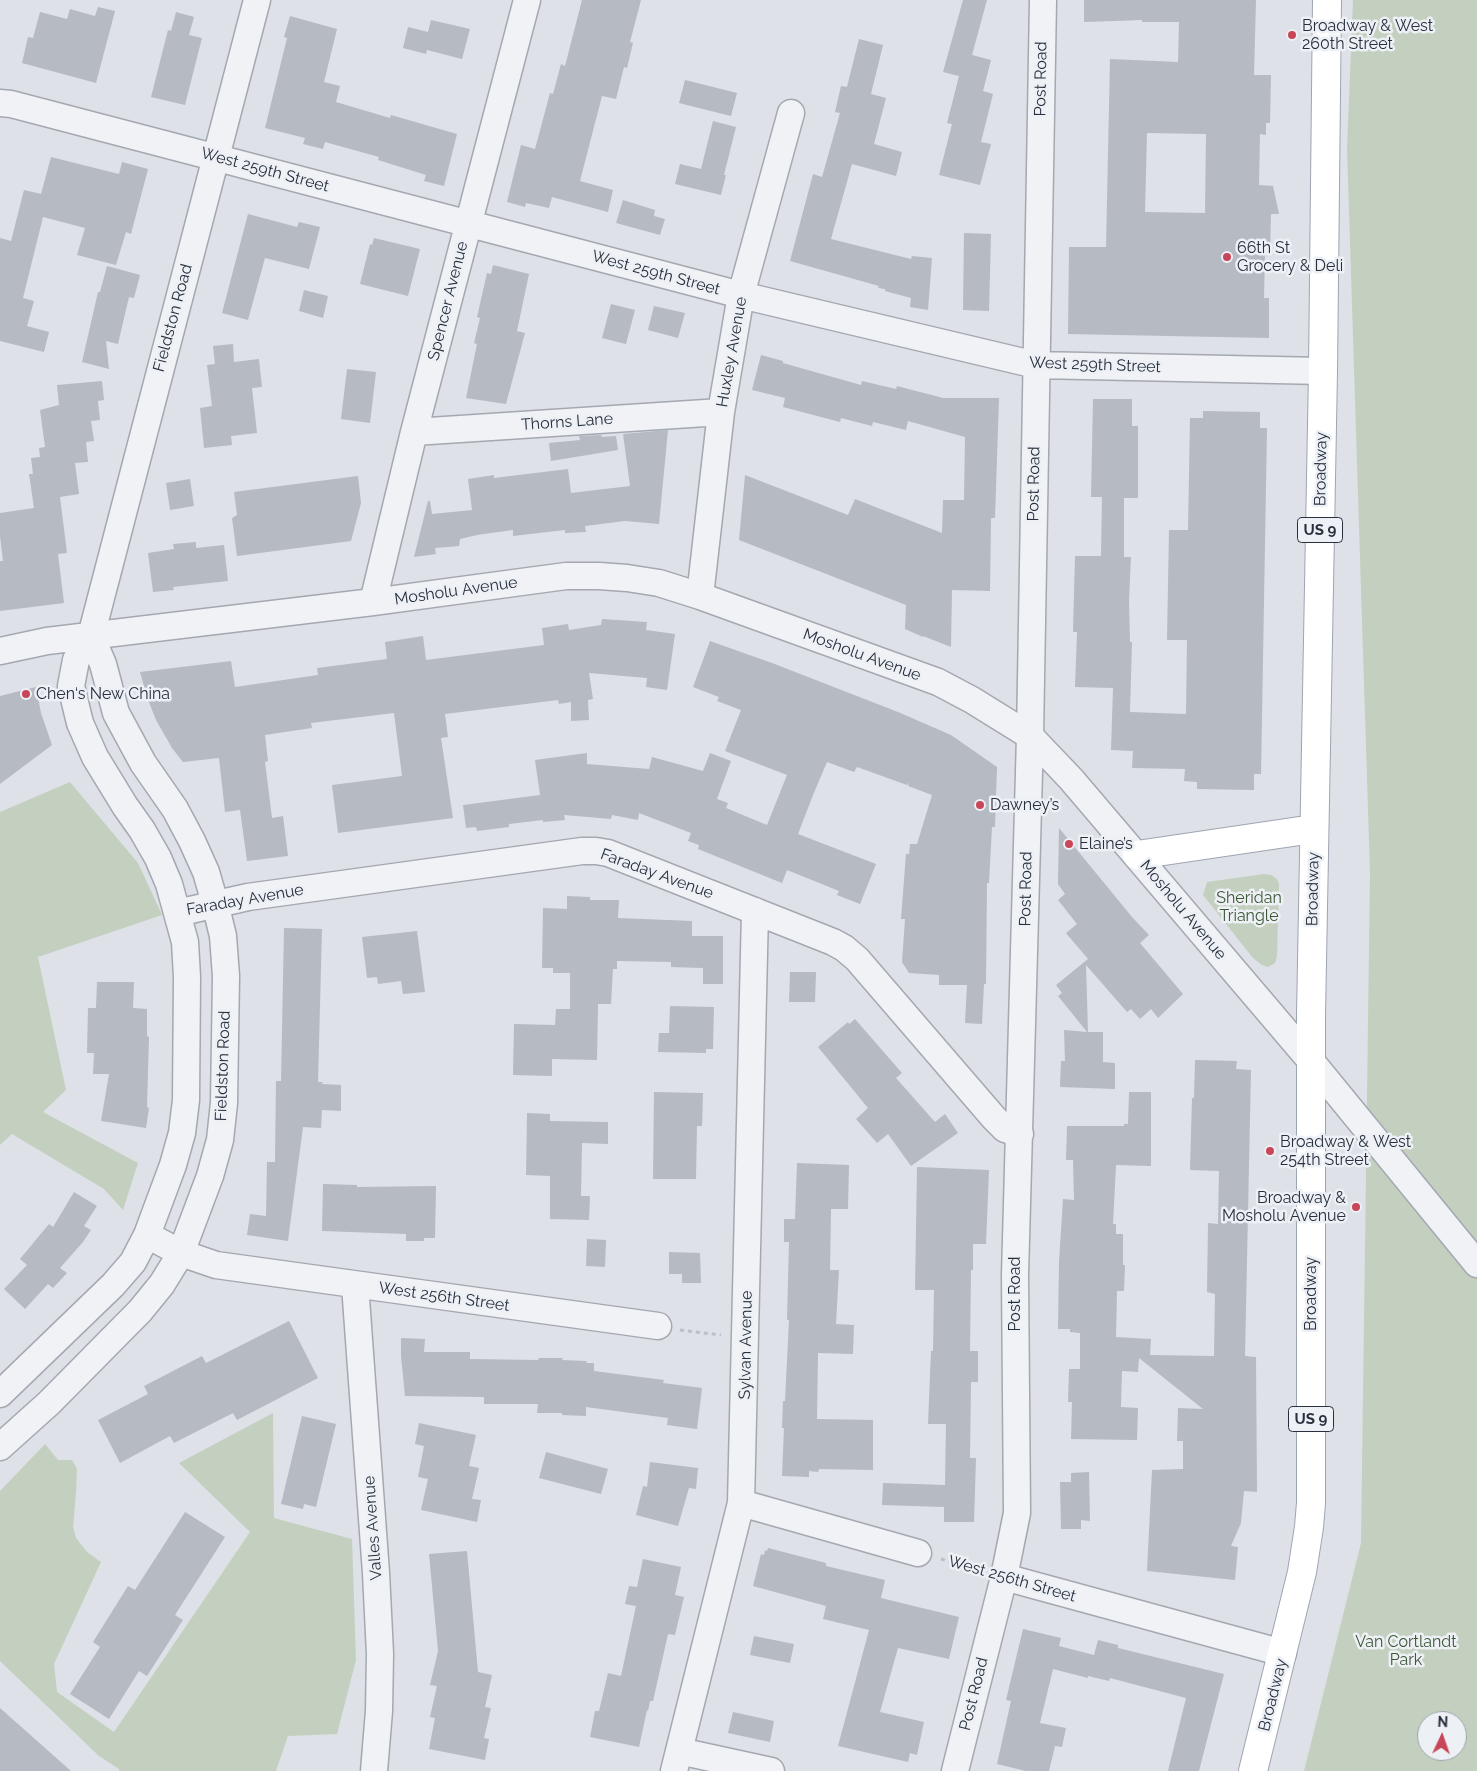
<!DOCTYPE html>
<html>
<head>
<meta charset="utf-8">
<style>
	body { margin:0 }
	#map { position:relative; width:1477px; height:1771px; overflow:hidden; background:#dee1e7; font-family:Raleway,sans-serif }
	canvas { display:block }
	.north { position:absolute; left:1417px; top:1711px; width:50px; height:50px; box-sizing:border-box; background:#edf0f5; border:1px solid #9ea3ab; border-radius:50%; rotate:3deg; font-size:14px; font-weight:700; line-height:20px; text-align:center; color:#282f3d }
	.north::after { content:''; display:block; margin:auto; width:18px; height:22px; background:#c74758; clip-path:polygon(50% 0,100% 100%,50% 72%,0 100%) }
</style>
</head>
<body>
<div id="map">
<canvas width="1477" height="1771"></canvas>
<div class="north">N</div>
</div>
<script>
const g = document.querySelector('canvas').getContext('2d');
g.lineJoin = 'round';
function fill(path, color) {
  g.fillStyle = color;
  g.fill(path, 'evenodd');
}
function toPath(rows) {
  const path = new Path2D();
  for (const r of rows) {
    path.moveTo(r[0], r[1]);
    for (let i = 2; i < r.length; i += 2) path.lineTo(r[i], r[i + 1]);
  }
  return path;
}
function trace(path, color, width, dash) {
  g.strokeStyle = color;
  g.lineWidth = width;
  g.lineCap = dash ? 'butt' : 'round';
  g.setLineDash(dash || []);
  g.stroke(path);
}
function label(font, color, halo, rows, align = 'center') {
  g.font = font + ' Raleway,sans-serif';
  g.lineWidth = 5;
  g.setLineDash([]);
  g.textBaseline = 'middle';
  g.strokeStyle = halo;
  g.fillStyle = color;
  for (const [text, x, y, turn = 0] of rows) {
    g.save();
    g.translate(x, y);
    g.rotate((+turn || 0) * Math.PI / 180);
    g.textAlign = isNaN(turn) ? turn : align;
    if (halo) g.strokeText(text, 0, 0);
    g.fillText(text, 0, 0);
    g.restore();
  }
}
fill(toPath([
	[1353,0,1477,0,1477,1771,1304,1771,1361,1543,1370,873,1347,148],
	[1427,1721,1457,1721,1457,1751,1427,1751],
	[70,782,138,863,162,915,38,957,66,1090,43,1112,138,1163,123,1210,104,1189,12,1134,0,1145,0,812],
	[1264,874,1271,875,1277,879,1279,884,1277,956,1275,963,1268,967,1262,965,1253,958,1203,895,1207,882],
	[273,1413,274,1518,352,1539,356,1660,337,1734,288,1736,276,1771,119,1771,119,1769,99,1756,0,1661,0,1491,45,1444,58,1460,72,1460,77,1469,76,1493,73,1527,76,1538,87,1552,101,1562,54,1664,57,1692,114,1732,250,1532,179,1463]
]), '#c3d0bf');
fill(toPath([
	[582,0,641,0,630,42,633,43,627,68,624,67,616,99,602,96,580,181,613,190,608,212,552,197,549,208,526,203,525,207,507,202,521,145,535,149,550,93,553,94,561,64,565,66],
	[963,0,987,0,972,55,991,60,983,91,993,94,981,142,991,144,980,185,939,175,952,124,947,123,959,76,943,72],
	[1084,0,1256,0,1254,75,1271,75,1270,123,1266,123,1266,135,1260,134,1259,185,1273,186,1279,214,1271,214,1270,254,1265,253,1264,298,1269,298,1269,338,1068,334,1069,247,1106,247,1110,59,1178,62,1179,22,1142,22,1142,20,1084,22],
	[1147,133,1206,134,1205,213,1145,212],
	[98,7,115,11,96,83,22,63,28,37,33,38,40,12,67,19,70,9,95,16],
	[176,12,194,17,189,35,202,38,185,105,151,97,168,30,171,31],
	[290,16,337,29,324,82,340,86,336,102,390,118,391,115,457,134,444,186,424,181,426,175,378,160,379,157,325,142,323,149,303,144,305,138,265,128,287,38,284,37],
	[431,20,470,29,462,59,427,50,426,54,403,48,408,27,428,32],
	[859,39,883,45,871,94,886,98,874,144,902,152,896,176,852,164,831,239,911,259,912,256,932,258,928,310,910,307,911,298,885,291,885,289,878,288,879,286,790,261,813,174,822,177,840,113,835,112,841,86,847,87],
	[685,80,737,93,731,116,679,103],
	[713,121,736,127,724,175,726,175,721,195,675,184,680,164,701,169],
	[51,157,119,174,122,162,148,169,131,234,126,232,116,265,77,255,85,228,43,217,23,298,34,301,27,326,49,332,44,352,0,341,0,238,11,241,24,190,41,194],
	[623,200,655,210,654,216,665,219,660,235,616,223],
	[248,214,297,227,299,222,320,227,309,269,265,258,248,320,222,313],
	[964,233,991,234,989,311,963,310],
	[374,238,420,249,408,296,360,284,370,244,372,245],
	[493,265,529,274,517,331,525,333,506,404,466,398,477,344,474,343,480,318,477,317,487,273,491,274],
	[107,266,140,275,134,298,129,297,118,344,106,341,109,369,82,362,98,292,100,292],
	[304,290,328,296,323,318,299,311],
	[611,304,635,310,626,344,602,338],
	[654,306,685,313,678,338,648,330],
	[233,344,234,362,259,359,262,387,252,388,257,433,231,436,232,445,204,448,200,408,212,406,207,365,215,364,213,346],
	[761,355,783,361,783,363,861,385,862,381,896,389,897,386,943,398,999,398,995,518,991,518,990,591,952,590,951,647,923,636,923,637,905,629,906,605,739,540,745,475,848,515,855,499,942,533,943,500,964,500,965,437,908,421,906,430,873,422,872,426,841,418,840,422,783,407,785,398,752,390],
	[347,369,376,372,370,423,341,419],
	[102,381,104,400,98,401,100,420,91,421,94,441,86,442,88,462,75,463,79,494,60,497,67,553,58,554,64,603,0,611,0,561,3,561,0,536,0,513,34,508,29,474,33,474,31,458,40,457,39,448,45,447,40,410,59,405,57,385],
	[1093,399,1132,399,1132,426,1138,426,1138,498,1124,498,1124,557,1131,557,1129,600,1130,642,1132,642,1130,712,1186,714,1187,640,1167,640,1169,530,1188,530,1190,418,1203,418,1203,411,1260,412,1260,428,1267,428,1261,774,1254,774,1254,790,1197,789,1197,782,1184,781,1185,769,1132,768,1133,751,1111,750,1113,688,1075,687,1077,632,1073,632,1075,556,1101,556,1102,497,1091,497],
	[668,430,659,524,625,521,585,526,586,532,565,533,565,530,513,536,513,530,477,535,460,539,459,546,435,548,436,554,414,557,428,501,430,501,432,514,472,510,468,479,494,475,494,478,568,469,571,493,630,486,623,434],
	[601,435,602,437,616,436,618,450,551,461,549,443,580,440,579,436],
	[358,476,361,503,351,541,237,556,232,518,237,515,234,492],
	[190,479,194,506,170,510,166,483],
	[196,542,196,548,224,545,228,581,173,587,174,590,153,592,148,553,174,549,173,544],
	[602,619,647,622,646,630,675,634,667,690,646,687,647,678,589,673,593,699,588,700,589,720,571,721,571,702,559,704,558,700,445,714,448,737,441,738,453,818,338,833,332,785,402,776,394,713,311,723,312,728,265,735,268,761,265,762,272,818,283,816,288,856,247,861,240,810,225,812,219,758,183,762,172,748,156,720,147,697,140,672,231,661,235,687,318,675,317,668,387,659,385,642,423,636,426,660,544,645,542,628,568,624,569,630,601,625],
	[710,641,772,663,898,712,951,735,997,767,995,827,992,827,989,883,987,883,986,984,984,984,982,1024,965,1023,967,985,939,985,939,975,909,973,902,962,905,919,901,919,906,854,909,854,910,844,917,844,932,795,908,786,909,782,907,785,857,767,854,772,827,762,813,795,798,834,876,864,860,904,837,895,839,891,787,870,782,883,698,849,699,845,688,841,691,833,639,813,638,820,612,815,611,819,564,815,565,820,543,822,543,820,509,824,509,827,477,831,476,827,466,828,463,805,540,795,535,760,587,753,587,764,649,769,652,757,703,771,710,753,731,761,717,799,728,803,726,808,767,825,787,775,725,751,741,710,717,701,719,697,693,687],
	[36,687,41,713,52,745,0,784,0,696],
	[1059,828,1132,917,1149,935,1140,943,1183,994,1158,1018,1151,1009,1140,1019,1131,1009,1127,1012,1086,965,1088,1032,1103,1032,1103,1062,1115,1063,1115,1089,1060,1087,1061,1061,1065,1061,1064,1030,1087,1032,1058,996,1062,993,1056,985,1088,959,1066,933,1077,924,1058,900,1065,894,1058,884],
	[567,896,590,897,590,900,619,900,618,918,692,921,692,936,723,936,723,984,703,984,703,968,671,967,671,962,617,961,617,969,613,969,611,1004,598,1004,597,1060,552,1059,552,1076,513,1075,514,1024,555,1025,556,1009,570,1009,570,973,553,973,553,968,542,968,543,908,567,909],
	[284,928,322,929,318,1082,323,1082,322,1084,341,1085,341,1111,322,1110,321,1128,303,1127,288,1241,247,1235,250,1214,266,1216,267,1162,275,1162,276,1081,281,1081],
	[417,931,425,992,403,994,401,981,378,984,377,977,367,978,362,937],
	[790,972,816,972,815,1002,789,1002],
	[97,982,134,982,133,1008,147,1009,147,1036,149,1037,147,1107,149,1108,146,1128,101,1121,109,1074,93,1074,94,1053,87,1053,88,1008,96,1008],
	[670,1006,714,1007,713,1049,706,1049,706,1053,658,1052,659,1033,669,1033],
	[855,1019,902,1073,896,1078,935,1122,945,1114,958,1133,911,1166,888,1134,877,1143,856,1119,868,1108,818,1047,848,1022,849,1024],
	[1195,1060,1237,1061,1236,1069,1251,1070,1245,1356,1256,1357,1257,1492,1244,1491,1241,1523,1231,1546,1238,1547,1235,1580,1147,1571,1152,1470,1183,1469,1183,1441,1177,1441,1178,1408,1203,1409,1139,1358,1138,1372,1122,1371,1121,1407,1138,1408,1137,1440,1071,1439,1072,1402,1068,1402,1069,1369,1080,1369,1080,1333,1070,1332,1070,1329,1058,1329,1059,1262,1063,1199,1074,1200,1073,1160,1066,1160,1067,1126,1124,1126,1124,1124,1128,1124,1129,1092,1151,1092,1151,1166,1116,1165,1113,1224,1116,1224,1116,1234,1123,1234,1123,1265,1125,1265,1124,1291,1117,1291,1116,1337,1151,1339,1150,1355,1214,1356,1215,1294,1207,1292,1208,1223,1218,1224,1219,1171,1190,1170,1192,1098,1194,1098],
	[654,1092,703,1093,702,1126,697,1126,696,1179,653,1179],
	[527,1113,550,1114,550,1121,608,1122,608,1144,582,1143,581,1196,590,1196,589,1220,550,1219,550,1176,526,1175],
	[797,1163,849,1165,848,1209,831,1209,830,1270,839,1270,836,1324,854,1325,853,1354,818,1353,817,1419,873,1420,873,1470,819,1469,818,1472,809,1471,809,1477,782,1476,784,1428,782,1428,783,1401,785,1401,789,1320,787,1320,789,1242,784,1242,784,1219,795,1219],
	[917,1167,989,1170,986,1244,973,1244,973,1270,971,1270,970,1351,978,1351,978,1382,971,1382,970,1458,976,1458,974,1522,944,1522,944,1507,882,1505,883,1483,945,1485,946,1424,928,1424,931,1351,933,1351,934,1290,915,1290],
	[323,1184,357,1185,357,1187,436,1186,435,1238,424,1238,424,1241,406,1241,406,1234,322,1231],
	[74,1192,97,1206,84,1226,91,1230,83,1242,60,1268,67,1273,53,1288,48,1284,25,1309,4,1289,27,1265,20,1259,49,1224,53,1227],
	[587,1239,606,1240,605,1267,586,1266],
	[669,1252,700,1253,701,1283,682,1283,682,1274,669,1274],
	[289,1321,318,1378,237,1420,233,1413,174,1443,170,1436,120,1463,98,1420,148,1394,144,1386,202,1356,206,1363],
	[401,1338,425,1339,424,1352,470,1352,470,1359,538,1360,539,1358,563,1358,562,1360,586,1361,587,1363,594,1363,594,1371,664,1380,663,1383,702,1388,697,1429,667,1425,668,1418,586,1407,586,1416,562,1415,562,1413,537,1413,538,1404,484,1404,484,1397,405,1396,401,1356],
	[302,1416,336,1424,316,1507,304,1504,303,1509,281,1504],
	[419,1423,476,1435,469,1466,479,1468,472,1499,481,1500,477,1522,421,1510,428,1479,418,1477,424,1446,415,1444],
	[546,1452,608,1469,601,1494,539,1478],
	[650,1462,698,1468,696,1489,689,1488,678,1526,636,1515,643,1486,647,1487],
	[1089,1472,1090,1521,1081,1520,1081,1529,1061,1529,1060,1482,1071,1482,1071,1473],
	[185,1512,225,1537,175,1615,183,1620,147,1676,139,1671,109,1719,70,1694,100,1647,93,1642,128,1586,135,1590],
	[768,1548,826,1563,826,1566,885,1580,881,1598,959,1617,949,1659,898,1648,880,1712,924,1722,917,1755,910,1753,908,1762,838,1746,869,1630,823,1619,826,1606,753,1586,761,1554,764,1555,765,1550,767,1551],
	[467,1551,478,1672,492,1675,485,1707,491,1708,484,1738,489,1739,485,1760,429,1749,435,1718,430,1717,437,1686,430,1685,438,1651,429,1554],
	[643,1559,681,1567,675,1595,684,1597,675,1635,668,1634,653,1701,650,1701,648,1711,647,1710,639,1747,590,1737,595,1711,599,1711,608,1673,621,1676,636,1606,625,1604,629,1586,637,1587],
	[1023,1629,1061,1638,1059,1646,1094,1655,1098,1640,1118,1645,1118,1648,1224,1674,1199,1771,1168,1771,1186,1698,1110,1678,1109,1681,1088,1676,1088,1678,1053,1669,1040,1723,1066,1728,1062,1747,1055,1746,1049,1771,1026,1771,997,1764,1011,1701,1006,1700],
	[754,1636,794,1644,790,1663,750,1655],
	[0,1708,71,1771,0,1771],
	[733,1712,774,1721,770,1742,728,1733]
]), '#b5bac3');
const minor = toPath([
	[0,103,11,104,741,295,1036,365,1323,371],
	[414,432,721,412],
	[700,596,721,412,741,295,791,113],
	[373,602,414,432,527,0],
	[0,651,47,641,373,602,566,576,599,576,627,578,659,583,700,596,938,682,972,700,1030,736,1071,779,1311,1061,1477,1264],
	[177,913,248,897,582,851,596,851,608,853,833,942,844,948,857,959,994,1118,1005,1129,1020,1134],
	[147,1235,181,1253,216,1265,658,1326],
	[355,1285,376,1573,380,1654,379,1711,374,1771],
	[0,1394,113,1285,133,1262,147,1235,173,1165,182,1133,186,1100,187,977,185,942,169,884,158,858,142,830,125,806,95,757,80,723,71,686,76,660,91,636,257,0],
	[0,1447,49,1403,140,1311,162,1284,181,1253,210,1176,220,1140,224,1103,226,976,223,936,215,903,206,872,192,841,175,809,143,763,116,713,103,664,91,636],
	[741,1503,918,1553],
	[1004,1577,1283,1653],
	[679,1751,771,1771],
	[674,1771,741,1503,755,911],
	[955,1771,1004,1577,1017,1513,1015,1275,1030,736,1043,0]
]);
const major = toPath([
	[1137,855,1313,829],
	[1253,1771,1302,1572,1309,1527,1311,1503,1311,1015,1323,371,1327,0]
]);
trace(minor, '#a4a8b1', 29);
trace(major, '#9ea5b2', 30);
trace(toPath([
	[680,1330,721,1335],
	[941,1559,980,1570]
]), '#bcbfc5', 3, [4, 4]);
trace(minor, '#f0f2f5', 26);
trace(major, '#fff', 28);
for (const [x, y, r, color] of [
	[1292,35,5,"#c74758"],
	[1227,257,5,"#c74758"],
	[26,694,5,"#c74758"],
	[980,805,5,"#c74758"],
	[1069,844,5,"#c74758"],
	[1270,1151,5,"#c74758"],
	[1356,1207,5,"#c74758"]
]) {
  const dot = new Path2D();
  dot.arc(x, y, r, 0, 2 * Math.PI);
  g.fillStyle = color;
  g.fill(dot);
  trace(dot, '#edf0f5', 2);
}
for (const [x, y, w] of [
	[1320,530,45],
	[1311,1419,45]
]) {
  const box = new Path2D();
  box.roundRect(x - w / 2, y - 12.5, w, 25, 4);
  g.fillStyle = '#edf0f5';
  g.fill(box);
  trace(box, '#282f3d', 1);
}
label('bold 15px', '#282f3d', null, [
	["US 9",1320,530],
	["US 9",1311,1419]
]);
label('16px', '#282f3d', '#edf0f5', [
	["Broadway & West",1302,26],
	["260th Street",1302,44],
	["66th St",1237,248],
	["Grocery & Deli",1237,266],
	["Chen‘s New China",36,694],
	["Dawney’s",990,805],
	["Elaine’s",1079,844],
	["Broadway & West",1280,1142],
	["254th Street",1280,1160],
	["Broadway &",1346,1198,"right"],
	["Mosholu Avenue",1346,1216,"right"]
], 'left');
label('16px', '#282f3d', '#edf0f5', [
	["Post Road",1041,79,-89],
	["West 259th Street",265,170,15],
	["West 259th Street",656,273,15],
	["Spencer Avenue",448,301,-76],
	["Fieldston Road",173,318,-75],
	["Huxley Avenue",732,352,-80],
	["West 259th Street",1095,365,2],
	["Thorns Lane",567,422,-4],
	["Broadway",1321,469,-89],
	["Post Road",1034,484,-89],
	["Mosholu Avenue",456,591,-8],
	["Mosholu Avenue",862,655,20],
	["Faraday Avenue",657,874,20],
	["Post Road",1026,889,-89],
	["Broadway",1313,889,-89],
	["Faraday Avenue",245,900,-10],
	["Mosholu Avenue",1183,910,50],
	["Fieldston Road",223,1066,-88],
	["Post Road",1015,1294,-90],
	["Broadway",1311,1294,-90],
	["West 256th Street",444,1297,8],
	["Sylvan Avenue",746,1345,-89],
	["Valles Avenue",373,1528,-94],
	["West 256th Street",1012,1579,16],
	["Post Road",974,1694,-76],
	["Broadway",1273,1695,-76]
]);
label('16px', '#3c5836', '#edf0f5', [
	["Sheridan",1249,898],
	["Triangle",1249,916],
	["Van Cortlandt",1406,1642],
	["Park",1406,1660]
]);
</script>
</body>
</html>
